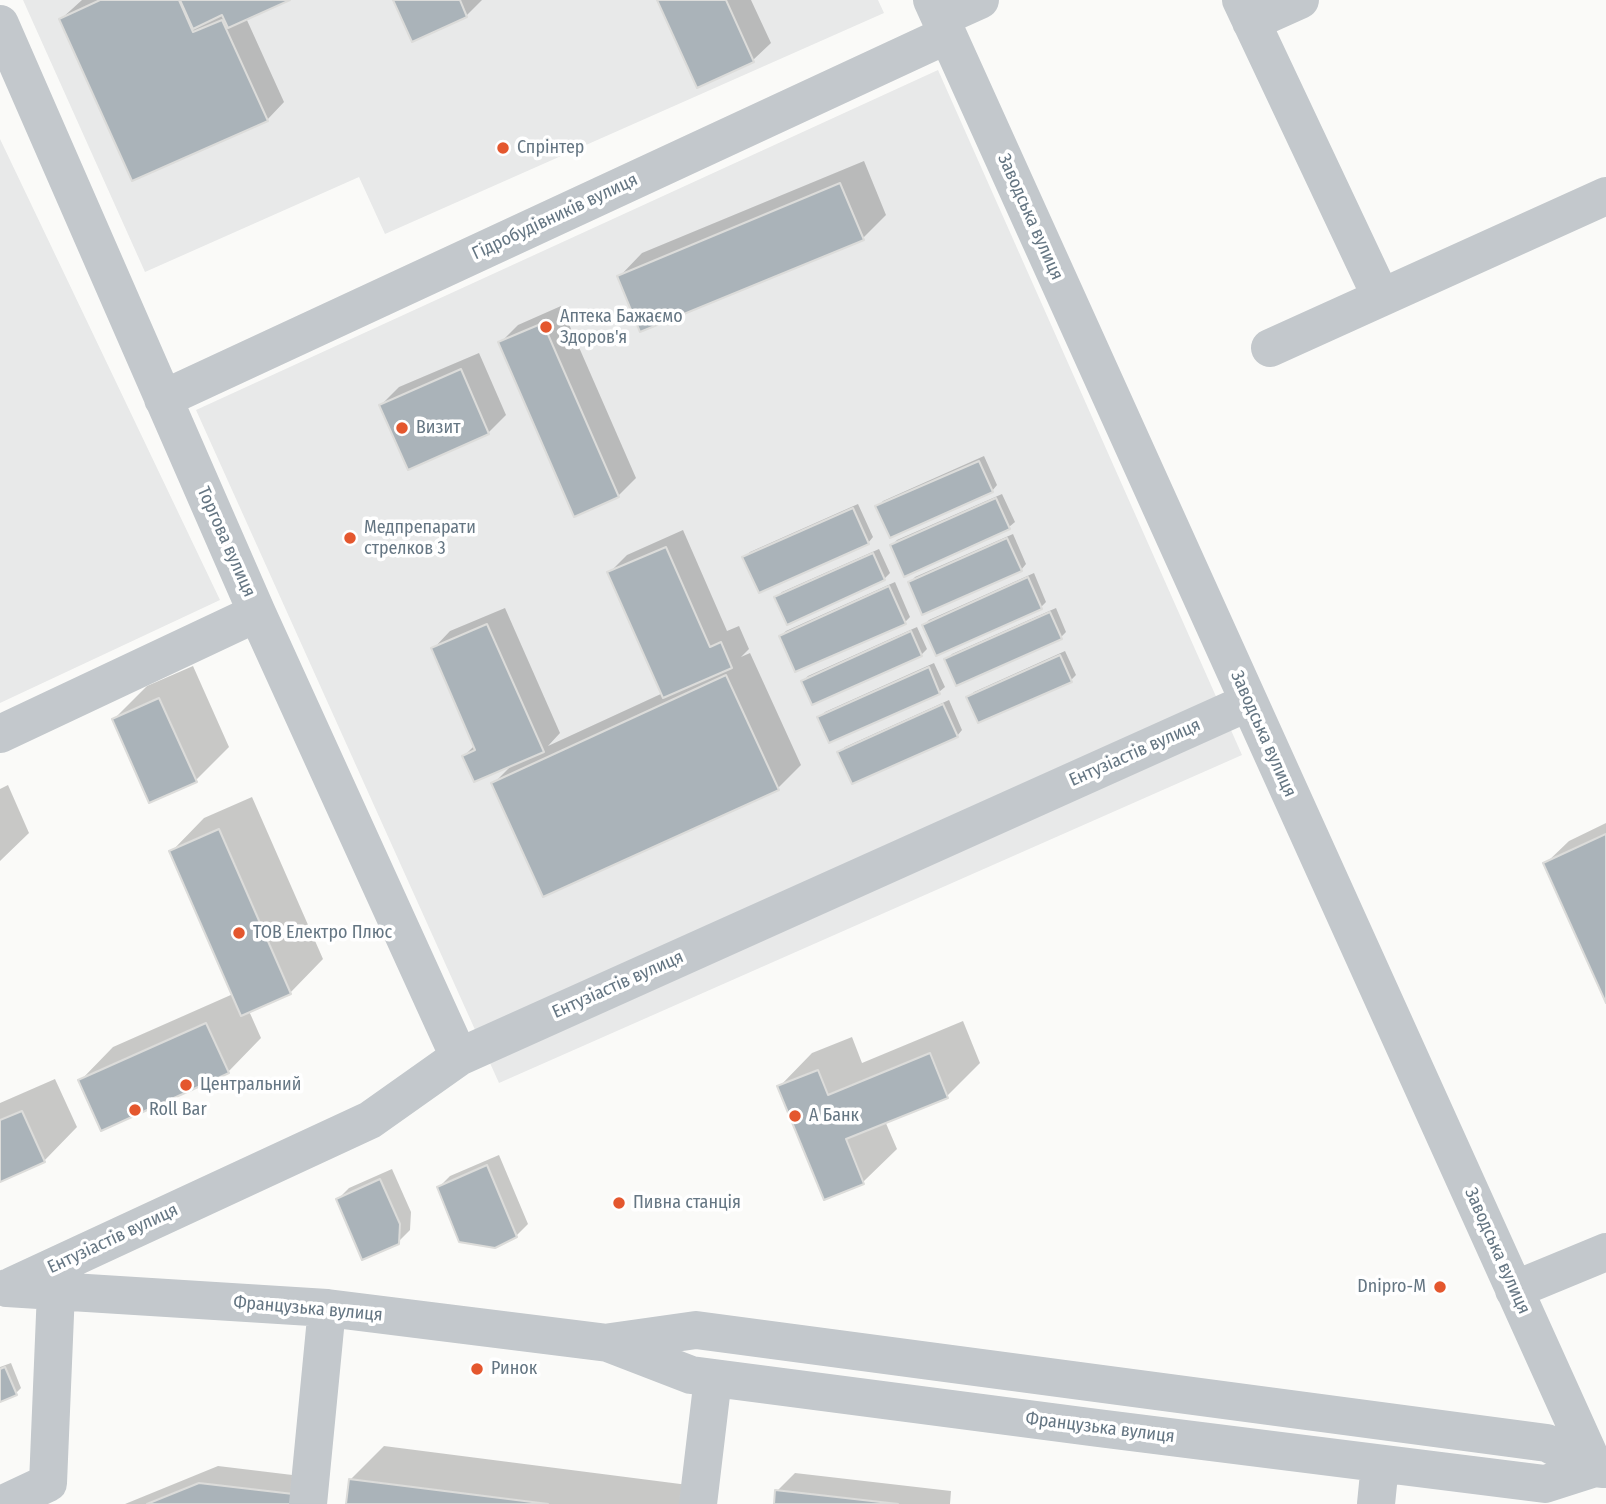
<!DOCTYPE html>
<html>
<head>
<meta charset="utf-8">
<style>
	body { margin:0 }
	canvas { display:block; background:#fafaf8 }
</style>
</head>
<body>
<canvas width="1606" height="1504"></canvas>
<script>
const g = document.querySelector('canvas').getContext('2d');
g.lineJoin = 'round';
function fill(path, color) {
  g.fillStyle = color;
  g.fill(path, 'evenodd');
}
function toPath(rows) {
  const path = new Path2D();
  for (const r of rows) {
    path.moveTo(r[0], r[1]);
    for (let i = 2; i < r.length; i += 2) path.lineTo(r[i], r[i + 1]);
  }
  return path;
}
function trace(path, color, width, dash) {
  g.strokeStyle = color;
  g.lineWidth = width;
  g.lineCap = dash ? 'butt' : 'round';
  g.setLineDash(dash || []);
  g.stroke(path);
}
function label(font, color, halo, rows, align = 'center') {
  g.font = font + ' "Fira Sans Condensed",sans-serif';
  g.lineWidth = 7;
  g.setLineDash([]);
  g.textBaseline = 'middle';
  g.strokeStyle = halo;
  g.fillStyle = color;
  for (const [text, x, y, turn = 0] of rows) {
    g.save();
    g.translate(x, y);
    g.rotate((+turn || 0) * Math.PI / 180);
    g.textAlign = isNaN(turn) ? turn : align;
    if (halo) g.strokeText(text, 0, 0);
    g.fillText(text, 0, 0);
    g.restore();
  }
}
fill(toPath([
	[23,0,878,0,884,13,385,234,359,177,145,272],
	[938,70,1242,755,499,1083,196,410],
	[0,139,220,600,0,703]
]), '#e8e9e9');
fill(toPath([
	[82,0,286,0,246,18,284,102,267,120,61,19],
	[395,0,482,0,466,16],
	[659,0,751,0,771,43,753,60,698,85],
	[864,161,886,215,863,238,619,277,642,253],
	[561,306,636,478,618,496,500,343,518,325],
	[479,353,506,415,488,433,409,467,381,405,399,387],
	[984,456,997,485,992,491,877,507,883,501],
	[1002,494,1015,522,1009,527,904,574,892,545,897,540],
	[858,504,873,537,868,543,744,557,750,552],
	[683,530,727,631,739,626,749,649,741,657,750,653,801,765,778,788,493,784,513,764,464,756,475,745,433,649,450,631,505,608,560,733,548,746,663,693,610,572,627,555],
	[1013,534,1026,564,1021,570,910,583,915,577],
	[879,549,890,573,884,579,776,597,782,592],
	[1034,573,1046,602,1041,607,924,625,929,620],
	[895,582,910,617,905,622,781,636,786,631],
	[1056,608,1066,632,1061,637,947,660,952,654],
	[917,627,927,649,921,655,803,681,808,676],
	[1065,651,1076,675,1070,681,968,697,974,692],
	[934,663,945,687,939,692,820,718,825,712],
	[193,666,229,747,196,780,114,719,147,686],
	[949,700,962,730,957,736,839,752,845,747],
	[8,785,29,833,0,861,0,789],
	[252,797,323,959,290,993,249,1011,261,1038,228,1072,80,1081,113,1047,233,994,171,852,204,818],
	[1606,823,1606,999,1545,864,1569,841],
	[963,1021,980,1063,947,1096,885,1121,897,1149,863,1182,825,1198,779,1087,812,1053,852,1037,862,1063],
	[55,1079,77,1127,44,1161,0,1180,0,1103],
	[499,1155,528,1224,516,1236,495,1247,439,1187,450,1176],
	[392,1169,411,1212,410,1230,398,1242,338,1199,349,1188],
	[11,1363,21,1388,16,1393,0,1400,0,1367],
	[384,1446,696,1486,693,1504,348,1504,351,1479],
	[218,1466,309,1477,307,1504,125,1504],
	[795,1473,951,1491,950,1504,776,1504,777,1491]
]), '#0003');
const building = toPath([
	[100,0,179,0,193,32,222,20,268,121,132,181,59,19,100,0],
	[180,0,290,0,228,28,222,15,193,29,180,0],
	[393,0,460,0,467,17,412,42,393,0],
	[657,0,726,0,754,62,697,88,657,0],
	[840,183,864,240,640,332,617,276,840,183],
	[543,323,619,497,574,517,498,342,543,323],
	[461,369,489,434,408,470,379,405,461,369],
	[979,461,993,492,890,538,875,506,979,461],
	[996,498,1010,529,904,577,890,545,996,498],
	[853,508,869,544,759,593,742,557,853,508],
	[1007,538,1022,571,922,615,908,582,1007,538],
	[666,547,710,647,721,642,732,668,663,698,607,572,666,547],
	[873,553,885,580,787,625,774,597,873,553],
	[1028,577,1042,609,936,656,922,625,1028,577],
	[889,586,906,624,795,672,779,636,889,586],
	[1050,612,1062,639,956,686,944,659,1050,612],
	[487,624,544,752,474,782,462,756,475,750,431,648,487,624],
	[911,631,922,656,812,705,801,681,911,631],
	[1060,655,1072,682,978,723,966,697,1060,655],
	[929,667,940,694,829,743,817,717,929,667],
	[726,675,779,790,543,897,491,783,726,675],
	[159,698,197,782,149,803,112,719,159,698],
	[943,704,958,737,852,784,837,752,943,704],
	[219,829,291,994,241,1016,169,851,219,829],
	[1606,834,1606,1003,1543,863,1606,834],
	[206,1023,229,1073,101,1131,78,1080,206,1023],
	[930,1053,948,1098,846,1139,864,1184,824,1200,777,1086,818,1070,828,1095,930,1053],
	[22,1111,45,1162,0,1182,0,1120,22,1111],
	[487,1165,517,1237,495,1248,459,1242,437,1187,487,1165],
	[380,1179,400,1224,399,1244,362,1260,336,1199,380,1179],
	[5,1367,17,1395,0,1402,0,1369,5,1367],
	[349,1479,548,1504,346,1504,349,1479],
	[199,1483,293,1494,292,1504,147,1504,199,1483],
	[775,1490,898,1504,774,1504,775,1490]
]);
fill(building, '#aab3b9');
trace(building, '#dcdcda', 2);
trace(toPath([
	[932,0,1595,1468],
	[1241,0,1381,297],
	[940,18,980,0],
	[1251,22,1300,0],
	[0,24,257,613,459,1057],
	[1270,348,1606,196],
	[163,399,947,35],
	[0,734,257,613],
	[12,1286,370,1120,459,1057,1249,702],
	[7,1288,327,1308,608,1343,691,1375,1098,1428,1545,1484,1595,1468],
	[1514,1290,1606,1252],
	[611,1342,696,1330,1547,1443,1595,1468,1604,1469],
	[3,1504,48,1483,56,1291],
	[308,1504,327,1308],
	[698,1504,713,1378],
	[1376,1504,1380,1464]
]), '#c3c8cc', 38);
for (const [x, y, r, color] of [
	[503,148,7,"#e4572e"],
	[546,327,7,"#e4572e"],
	[402,428,7,"#e4572e"],
	[350,538,7,"#e4572e"],
	[239,933,7,"#e4572e"],
	[186,1085,7,"#e4572e"],
	[135,1110,7,"#e4572e"],
	[795,1116,7,"#e4572e"],
	[619,1203,7,"#e4572e"],
	[1440,1287,7,"#e4572e"],
	[477,1369,7,"#e4572e"]
]) {
  const dot = new Path2D();
  dot.arc(x, y, r, 0, 2 * Math.PI);
  g.fillStyle = color;
  g.fill(dot);
  trace(dot, '#fff', 2.5);
}
label('18px', '#657683', '#fff', [
	["Спрінтер",517,148],
	["Аптека Бажаємо",560,317],
	["Здоров'я",560,338],
	["Визит",416,428],
	["Медпрепарати",364,528],
	["стрелков 3",364,549],
	["ТОВ Електро Плюс",253,933],
	["Центральний",200,1085],
	["Roll Bar",149,1110],
	["А Банк",809,1116],
	["Пивна станція",633,1203],
	["Dnipro-M",1426,1287,"right"],
	["Ринок",491,1369]
], 'left');
label('18px', '#657683', '#fff', [
	["Гідробудівників вулиця",555,217,-25],
	["Заводська вулиця",1030,217,66],
	["Торгова вулиця",226,542,66],
	["Заводська вулиця",1263,734,66],
	["Ентузіастів вулиця",1135,753,-24],
	["Ентузіастів вулиця",618,985,-24],
	["Ентузіастів вулиця",113,1239,-25],
	["Заводська вулиця",1497,1251,66],
	["Французька вулиця",308,1309,5],
	["Французька вулиця",1100,1428,7]
]);
</script>
</body>
</html>
